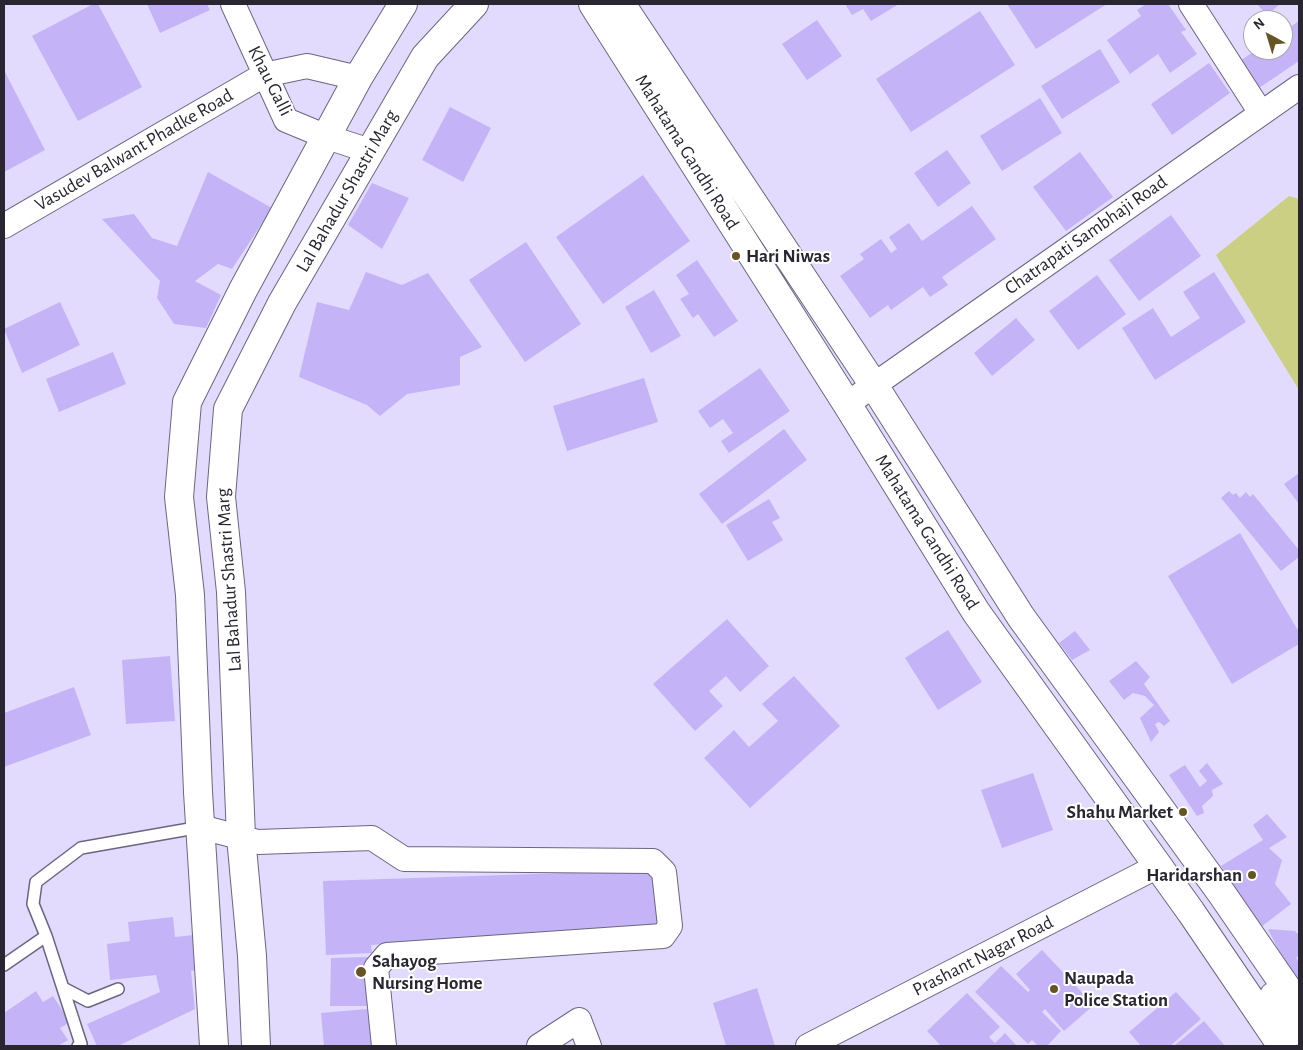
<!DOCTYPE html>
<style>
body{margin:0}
#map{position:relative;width:1303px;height:1050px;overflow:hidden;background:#e3dbfd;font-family:"Alegreya Sans",sans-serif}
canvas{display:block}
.frame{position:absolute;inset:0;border:5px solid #292632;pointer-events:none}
.north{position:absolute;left:1243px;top:10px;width:50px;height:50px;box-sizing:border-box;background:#fff;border:1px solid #a9a8ad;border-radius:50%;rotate:321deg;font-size:14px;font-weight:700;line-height:20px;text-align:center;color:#292632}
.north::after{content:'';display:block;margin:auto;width:18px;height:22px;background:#665422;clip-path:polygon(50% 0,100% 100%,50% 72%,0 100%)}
</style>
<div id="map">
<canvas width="1303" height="1050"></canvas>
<div class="frame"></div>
<div class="north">N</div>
</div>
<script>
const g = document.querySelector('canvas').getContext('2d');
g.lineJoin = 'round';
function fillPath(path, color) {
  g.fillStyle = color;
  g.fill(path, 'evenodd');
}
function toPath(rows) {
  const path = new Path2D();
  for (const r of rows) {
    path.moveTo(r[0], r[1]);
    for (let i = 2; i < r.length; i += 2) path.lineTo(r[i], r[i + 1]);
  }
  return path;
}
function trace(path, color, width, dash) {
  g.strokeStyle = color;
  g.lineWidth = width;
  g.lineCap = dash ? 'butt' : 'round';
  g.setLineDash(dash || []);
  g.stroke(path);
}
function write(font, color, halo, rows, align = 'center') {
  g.font = font + ' "Alegreya Sans",sans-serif';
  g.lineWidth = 4;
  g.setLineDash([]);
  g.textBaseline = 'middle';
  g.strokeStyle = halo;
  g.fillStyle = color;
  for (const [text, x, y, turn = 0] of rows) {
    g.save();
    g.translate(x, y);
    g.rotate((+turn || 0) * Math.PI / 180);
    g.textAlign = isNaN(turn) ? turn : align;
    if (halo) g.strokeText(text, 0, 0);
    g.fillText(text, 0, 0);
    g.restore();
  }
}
const green = toPath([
 [1289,196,1299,199,1299,390,1216,255]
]);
const building = toPath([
 [93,4,98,4,142,87,78,121,32,36],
 [147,4,207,4,210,10,160,33],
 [845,4,899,4,871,21,863,9,852,15],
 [1007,4,1107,4,1036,49],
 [1146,4,1168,4,1186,30,1181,32,1197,54,1170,73,1158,54,1130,74,1107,40,1141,16,1137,10],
 [1257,4,1280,4,1267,15],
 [980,11,1015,65,911,132,876,79],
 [817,20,842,56,807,80,782,44],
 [1299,21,1299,61,1259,88,1240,61,1256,50,1283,50,1283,32],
 [1100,49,1120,82,1062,119,1041,86],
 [1209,63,1230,93,1172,135,1151,104],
 [4,70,45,150,4,172],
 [1040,98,1062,133,1002,171,980,136],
 [450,107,491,128,463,182,422,160],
 [947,150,971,183,938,207,914,173],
 [1080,152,1113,197,1066,231,1033,187],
 [208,172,272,208,232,269,218,264,195,281,221,295,206,328,174,324,157,298,160,281,102,219,134,214,152,238,177,246],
 [643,175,690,241,603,304,556,237],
 [372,183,409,198,382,249,348,225],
 [972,206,996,239,942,277,948,285,930,297,923,287,891,310,888,305,870,318,840,276,864,259,860,254,881,239,891,253,897,249,889,237,909,223,922,241],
 [1171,215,1201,256,1139,301,1109,260],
 [526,242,581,324,525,362,469,280],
 [697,260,738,321,714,337,698,314,693,318,680,299,689,294,676,275],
 [366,272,402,285,428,273,482,347,460,357,460,385,407,394,380,416,367,405,299,377,317,302,349,310],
 [1214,272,1246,322,1155,380,1122,328,1153,308,1171,337,1200,318,1183,292],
 [1097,275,1126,314,1078,350,1049,311],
 [654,290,681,336,651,353,625,307],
 [60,302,80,345,22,373,4,329],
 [1016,318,1035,340,992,376,974,353],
 [113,352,126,384,59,412,46,379],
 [760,368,790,411,729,453,721,441,733,433,723,419,710,428,698,411],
 [644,378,658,422,567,451,553,406],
 [784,429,807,460,722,524,699,494],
 [1299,473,1299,504,1284,484],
 [1229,491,1233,495,1236,493,1240,498,1246,492,1250,497,1253,494,1299,550,1299,557,1281,571,1221,498],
 [769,499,780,518,772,522,783,540,748,561,726,525],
 [1240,533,1299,632,1299,644,1232,684,1168,576],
 [727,619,769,666,740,692,726,676,709,691,723,706,695,731,653,684],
 [948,630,982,682,938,710,905,658],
 [1075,631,1090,650,1072,660,1059,643],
 [170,656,175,721,126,724,122,660],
 [1136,661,1150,677,1144,684,1170,721,1164,726,1159,722,1155,724,1159,732,1151,742,1140,718,1154,705,1145,696,1133,693,1124,700,1109,681],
 [794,676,840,726,750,808,704,758,734,730,749,747,778,721,762,704],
 [74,687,91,735,4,767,4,713],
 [1207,763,1223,784,1212,790,1213,796,1202,806,1204,813,1197,816,1169,775,1185,765,1200,787,1207,781,1199,771],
 [1033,773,1053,830,1002,848,981,790],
 [1267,814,1287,837,1269,848,1282,860,1275,884,1291,904,1261,927,1221,866,1263,840,1253,825],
 [656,870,658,924,371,945,372,953,326,955,323,881],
 [173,917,175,937,194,935,198,970,191,971,195,1009,118,1046,97,1046,87,1024,160,992,156,975,110,980,107,944,130,941,128,922],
 [1268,929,1295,931,1299,935,1299,955,1296,958,1299,963,1299,981,1277,947],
 [1042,950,1094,1005,1064,1031,1045,1009,1042,1012,1061,1031,1047,1046,1038,1046,1032,1040,1028,1044,975,992,1001,966,1028,992,1030,990,1016,974],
 [369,957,369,1006,330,1006,331,958],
 [757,988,775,1046,726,1046,713,1003],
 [36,991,43,1002,53,996,70,1022,60,1028,68,1040,58,1046,4,1046,4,1013],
 [1176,992,1201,1019,1170,1046,1141,1046,1129,1032],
 [967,993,1000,1027,989,1037,995,1043,1005,1033,1017,1046,941,1046,927,1031],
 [367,1009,368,1017,379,1016,382,1046,324,1046,321,1013],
 [1204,1021,1225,1046,1174,1046]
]);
const service = toPath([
 [4,965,46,936],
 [63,988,88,1001,118,989],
 [78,1046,81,1044,46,936,33,904,36,882,81,848,201,827]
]);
const minor = toPath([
 [233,4,286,120,327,137,370,151],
 [1191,4,1261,113],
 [4,226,264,75,307,66,358,78],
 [847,404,1299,87],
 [201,827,258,842,372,838,404,859,653,861,664,872,670,926,663,936,387,955,376,968,384,1046],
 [539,1046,579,1020,589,1046],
 [808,1046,1158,866]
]);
const secondary = toPath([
 [593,4,847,404,976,612,1191,912,1282,1046],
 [621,4,873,384,1021,617,1222,894,1299,1006],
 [1274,996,1299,1031]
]);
const primary = toPath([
 [214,1046,198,792,190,595,179,497,187,402,243,290,358,78,403,4],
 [256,1046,252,956,241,837,231,592,221,497,228,409,282,303,425,57,474,4]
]);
const markers = [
 [736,256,5,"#665422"],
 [1183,812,5,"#665422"],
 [1252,875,5,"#665422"],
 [361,972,6,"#665422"],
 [1054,989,5,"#665422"]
];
const streetNames = [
 ["Khau Galli",270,81,63],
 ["Vasudev Balwant Phadke Road",134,150,-30],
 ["Mahatama Gandhi Road",687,152,58],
 ["Lal Bahadur Shastri Marg",347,191,-60],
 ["Chatrapati Sambhaji Road",1086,235,-35],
 ["Mahatama Gandhi Road",927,532,58],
 ["Lal Bahadur Shastri Marg",229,580,-94],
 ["Prashant Nagar Road",983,956,-27]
];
const poiNames = [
 ["Hari Niwas",746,256],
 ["Shahu Market",1173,812,"right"],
 ["Haridarshan",1242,875,"right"],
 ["Sahayog",372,961],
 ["Nursing Home",372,983],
 ["Naupada",1064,978],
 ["Police Station",1064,1000]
];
fillPath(green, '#cbcf83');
fillPath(building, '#c5b3f7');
trace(service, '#6c6582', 14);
trace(minor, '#6c6582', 26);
trace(secondary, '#6c6582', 30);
trace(primary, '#6c6582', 30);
trace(service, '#fff', 11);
trace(minor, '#fff', 24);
trace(secondary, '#fff', 28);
trace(primary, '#fff', 28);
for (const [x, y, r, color] of markers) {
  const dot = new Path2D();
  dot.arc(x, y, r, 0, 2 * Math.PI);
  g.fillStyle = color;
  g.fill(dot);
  trace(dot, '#fff', 2);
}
write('19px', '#292632', '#fff', streetNames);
write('bold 19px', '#292632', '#fff', poiNames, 'left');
</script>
